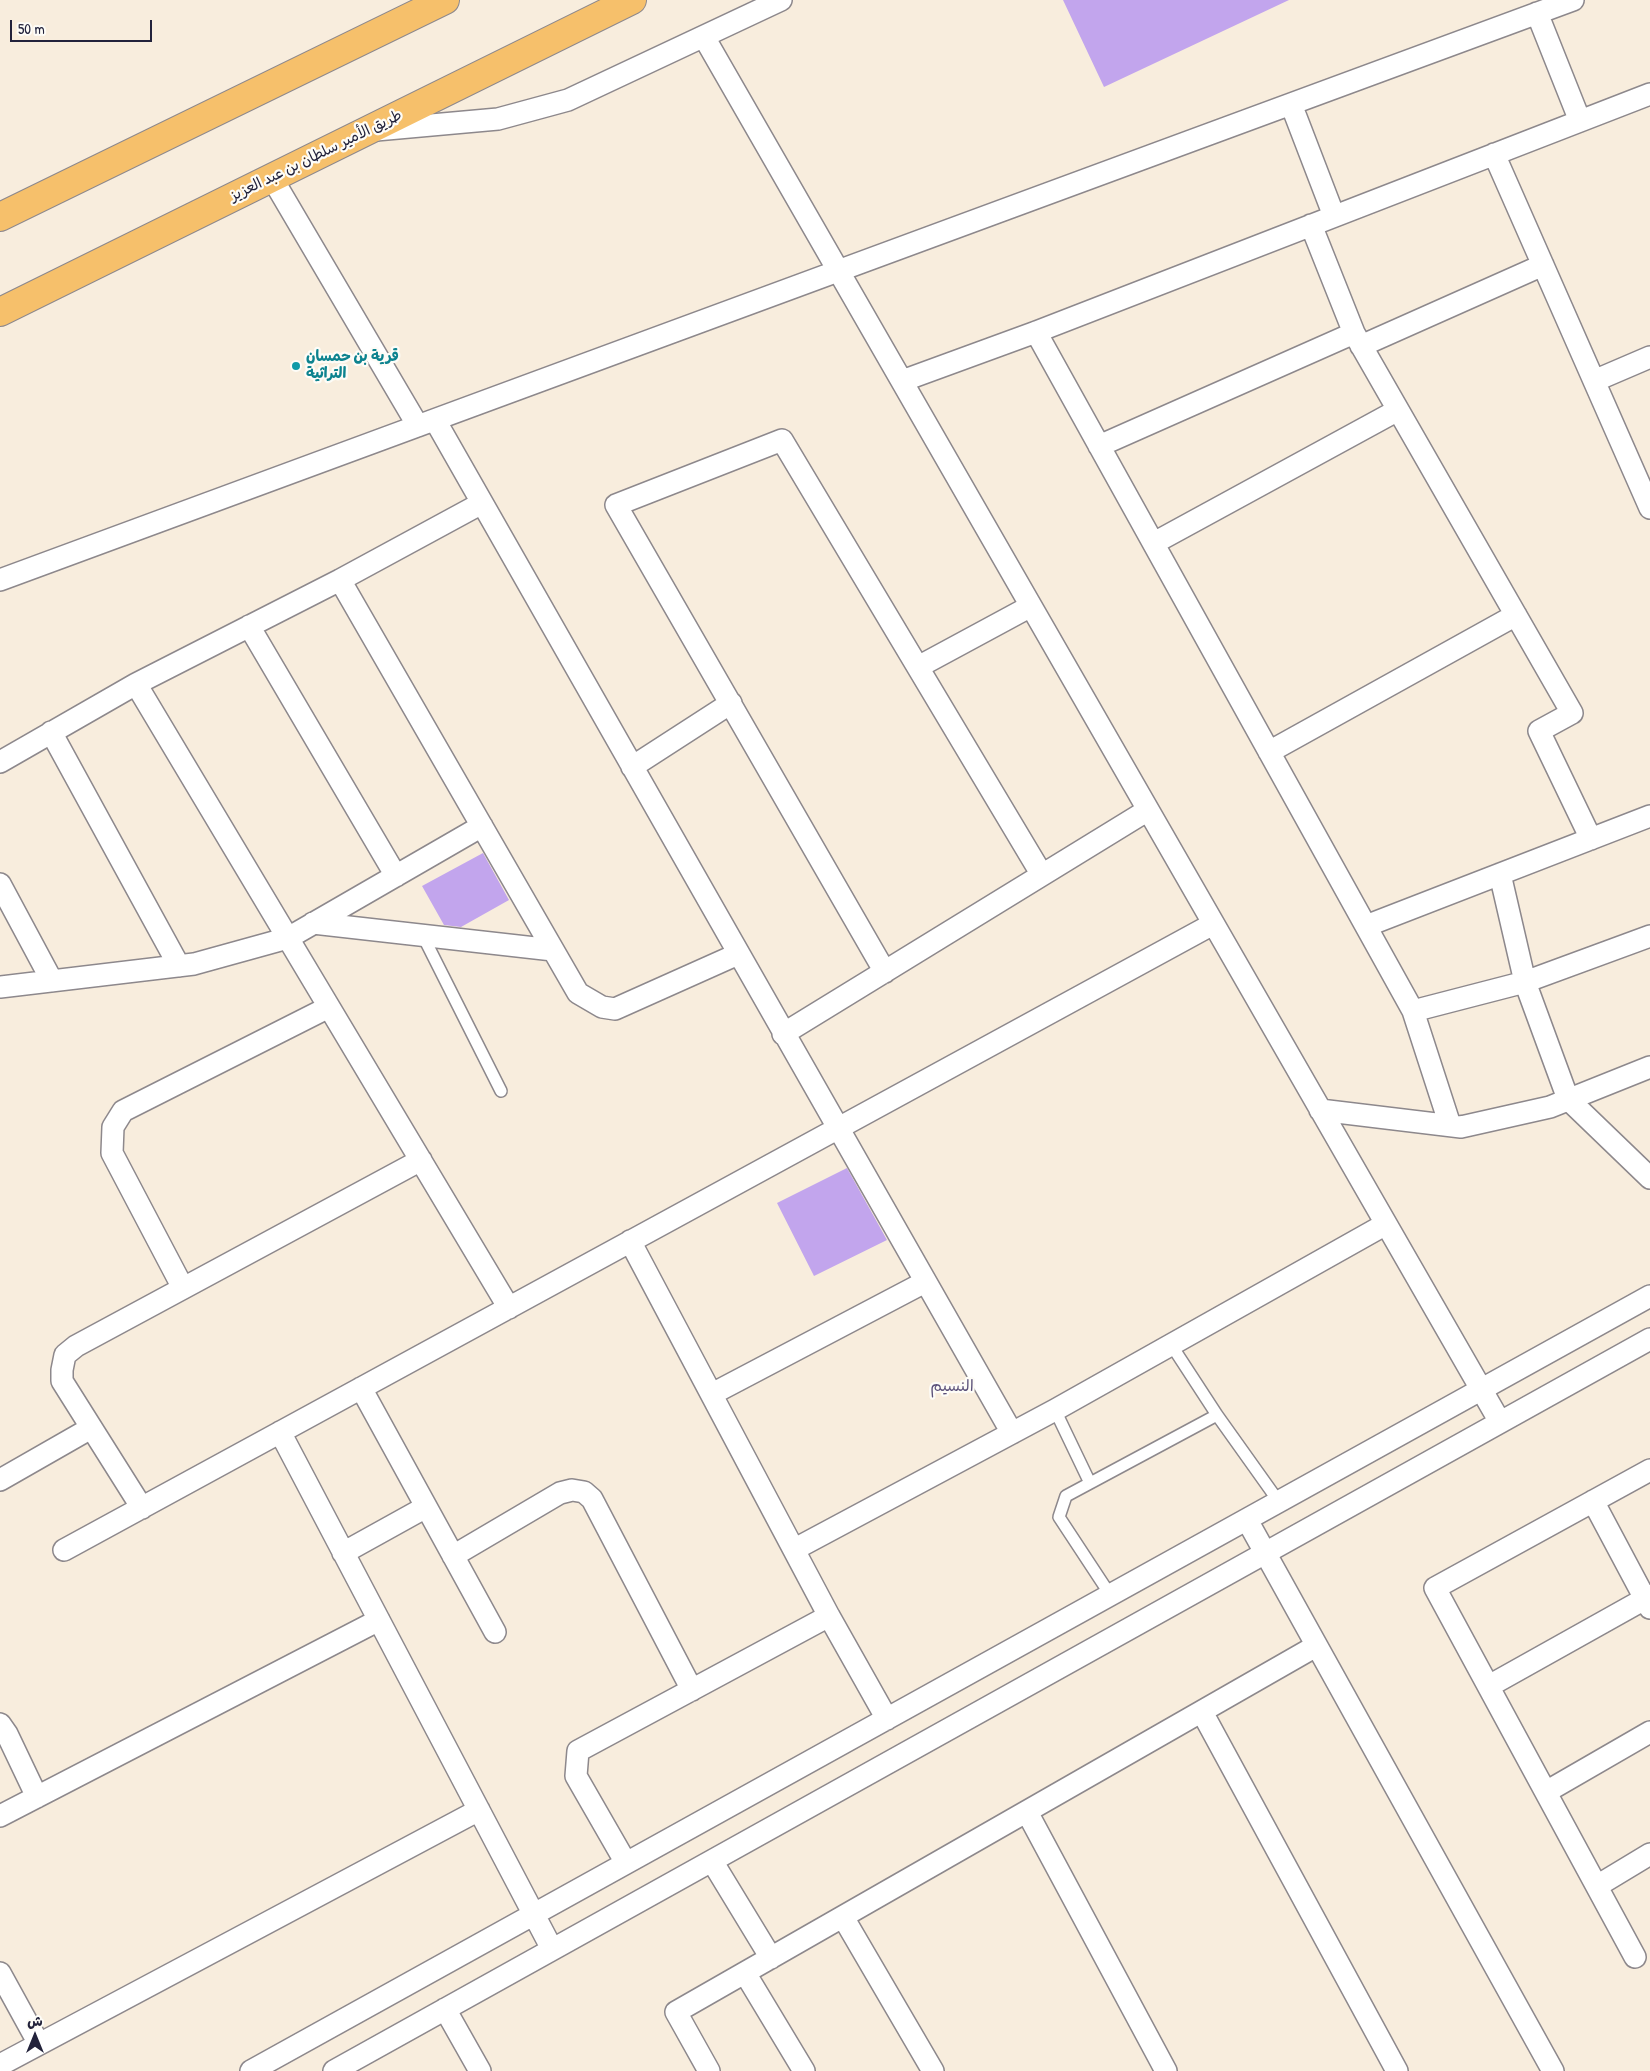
<!DOCTYPE html>
<meta charset="utf-8">
<style>
body{margin:0}
#map{position:relative;width:1650px;height:2071px;overflow:hidden;background:#f8eddd;font-family:"Patrick Hand","Playpen Sans Arabic",sans-serif}
canvas{display:block}
.north{position:absolute;left:10px;top:2011px;width:50px;height:50px;-webkit-text-stroke:4px #fdfcf7;paint-order:stroke;rotate:0deg;font-size:14px;font-weight:700;line-height:20px;text-align:center;color:#22223b}
.north::after{content:'';display:block;margin:auto;width:18px;height:22px;background:#22223b;clip-path:polygon(50% 0,100% 100%,50% 72%,0 100%)}
.scale{position:absolute;left:10px;top:20px;width:142px;height:22px;box-sizing:border-box;border:2px solid #22223b;border-top:0;padding-left:6px;font-size:15px;line-height:18px;white-space:nowrap;color:#22223b;-webkit-text-stroke:4px #fdfcf7;paint-order:stroke}
</style>
<div id="map">
<canvas width="1650" height="2071"></canvas>
<div class="north">ش</div>
<div class="scale">50 m</div>
</div>
<script>
const g = document.querySelector('canvas').getContext('2d');
g.lineJoin = 'round';
function fillPath(path, color) {
  g.fillStyle = color;
  g.fill(path, 'evenodd');
}
function toPath(rows) {
  const path = new Path2D();
  for (const r of rows) {
    path.moveTo(r[0], r[1]);
    for (let i = 2; i < r.length; i += 2) path.lineTo(r[i], r[i + 1]);
  }
  return path;
}
function trace(path, color, width, dash) {
  g.strokeStyle = color;
  g.lineWidth = width;
  g.lineCap = dash ? 'butt' : 'round';
  g.setLineDash(dash || []);
  g.stroke(path);
}
function write(font, color, halo, rows, align = 'center') {
  g.font = font + ' "Patrick Hand","Playpen Sans Arabic",sans-serif';
  g.lineWidth = 4.5;
  g.setLineDash([]);
  g.textBaseline = 'middle';
  g.strokeStyle = halo;
  g.fillStyle = color;
  for (const [text, x, y, turn = 0] of rows) {
    g.save();
    g.translate(x, y);
    g.rotate((+turn || 0) * Math.PI / 180);
    g.textAlign = isNaN(turn) ? turn : align;
    if (halo) g.strokeText(text, 0, 0);
    g.fillText(text, 0, 0);
    g.restore();
  }
}
const building = toPath([
 [1063,0,1289,0,1104,87],
 [483,853,509,900,461,927,444,925,422,886],
 [847,1168,887,1240,814,1276,777,1203]
]);
const lane = toPath([
 [423,936,501,1091],
 [1172,1346,1217,1415,1279,1502],
 [1055,1410,1090,1483],
 [1111,1596,1059,1517,1066,1496,1217,1415]
]);
const street = toPath([
 [1537,13,1580,121],
 [704,37,1500,1422],
 [1291,104,1334,216],
 [376,130,498,119,568,100,781,0],
 [1494,154,1650,508],
 [272,178,418,426],
 [1311,225,1354,333,1572,713,1539,731,1591,839],
 [1036,332,1413,1011,1450,1125],
 [1361,346,1543,265],
 [902,381,1036,332,1650,94],
 [1594,381,1650,357],
 [435,420,1012,1433],
 [1099,446,1354,333],
 [1154,543,1398,410],
 [0,580,1573,0],
 [340,580,578,993,602,1007,615,1009,738,954],
 [249,626,396,876],
 [918,667,1031,606],
 [136,684,509,1308],
 [51,732,179,966],
 [1269,752,1516,615],
 [0,762,136,684,340,580,482,503],
 [632,767,731,703],
 [1500,874,1525,982,1568,1099,1650,1178],
 [0,884,52,981],
 [313,923,553,950],
 [1366,926,1650,816],
 [885,972,616,505,782,440,1042,875],
 [0,987,194,964,288,938,482,826],
 [1413,1011,1525,982,1650,936],
 [783,1034,1148,810],
 [1320,1110,1461,1127,1550,1107,1650,1067],
 [630,1241,829,1616,887,1719],
 [183,1288,112,1153,113,1127,123,1111,329,1007],
 [361,1388,495,1632],
 [712,1394,925,1282],
 [280,1432,552,1949],
 [0,1480,91,1428],
 [1593,1501,1650,1608],
 [142,1508,62,1381,62,1370,65,1355,76,1346,421,1160],
 [1247,1520,1553,2071],
 [795,1549,1055,1410,1386,1224],
 [64,1550,1213,924],
 [343,1553,426,1507],
 [453,1556,560,1493,572,1490,584,1492,592,1499,692,1690],
 [1489,1686,1650,1596],
 [1202,1712,1397,2071],
 [0,1724,7,1734,37,1797],
 [1546,1792,1650,1732],
 [1027,1812,1166,2071],
 [0,1816,379,1620],
 [712,1861,771,1958],
 [626,1863,576,1776,578,1751,829,1616],
 [1597,1886,1650,1854],
 [843,1917,933,2071],
 [1635,1957,1435,1588,1650,1470],
 [0,1973,39,2044],
 [745,1973,804,2071],
 [445,2009,480,2071],
 [0,2065,479,1810],
 [251,2071,1650,1296],
 [334,2071,1650,1339],
 [709,2071,676,2012,1316,1646]
]);
const highway = toPath([
 [0,217,445,0],
 [0,312,632,0]
]);
const markers = [
 [296,366,5,"#0f9aa8"]
];
const streetNames = [
 ["طريق الأمير سلطان بن عبد العزيز",316,156,-26]
];
const cultureNames = [
 ["قرية بن حمسان",306,357],
 ["التراثية",306,374]
];
const neighbourhoodNames = [
 ["النسيم",952,1387]
];
fillPath(building, '#c2a5ed');
trace(lane, '#8d888c', 14);
trace(street, '#8d888c', 24);
trace(highway, '#8d888c', 30);
trace(lane, '#fff', 11);
trace(street, '#fff', 21);
trace(highway, '#f6c06b', 28);
for (const [x, y, r, color] of markers) {
  const dot = new Path2D();
  dot.arc(x, y, r, 0, 2 * Math.PI);
  g.fillStyle = color;
  g.fill(dot);
  trace(dot, '#fdfcf7', 2);
}
write('15px', '#22223b', '#fdfcf7', streetNames);
write('bold 15px', '#0d838f', '#fdfcf7', cultureNames, 'left');
write('16px', '#5a5079', '#fdfcf7', neighbourhoodNames);
</script>
